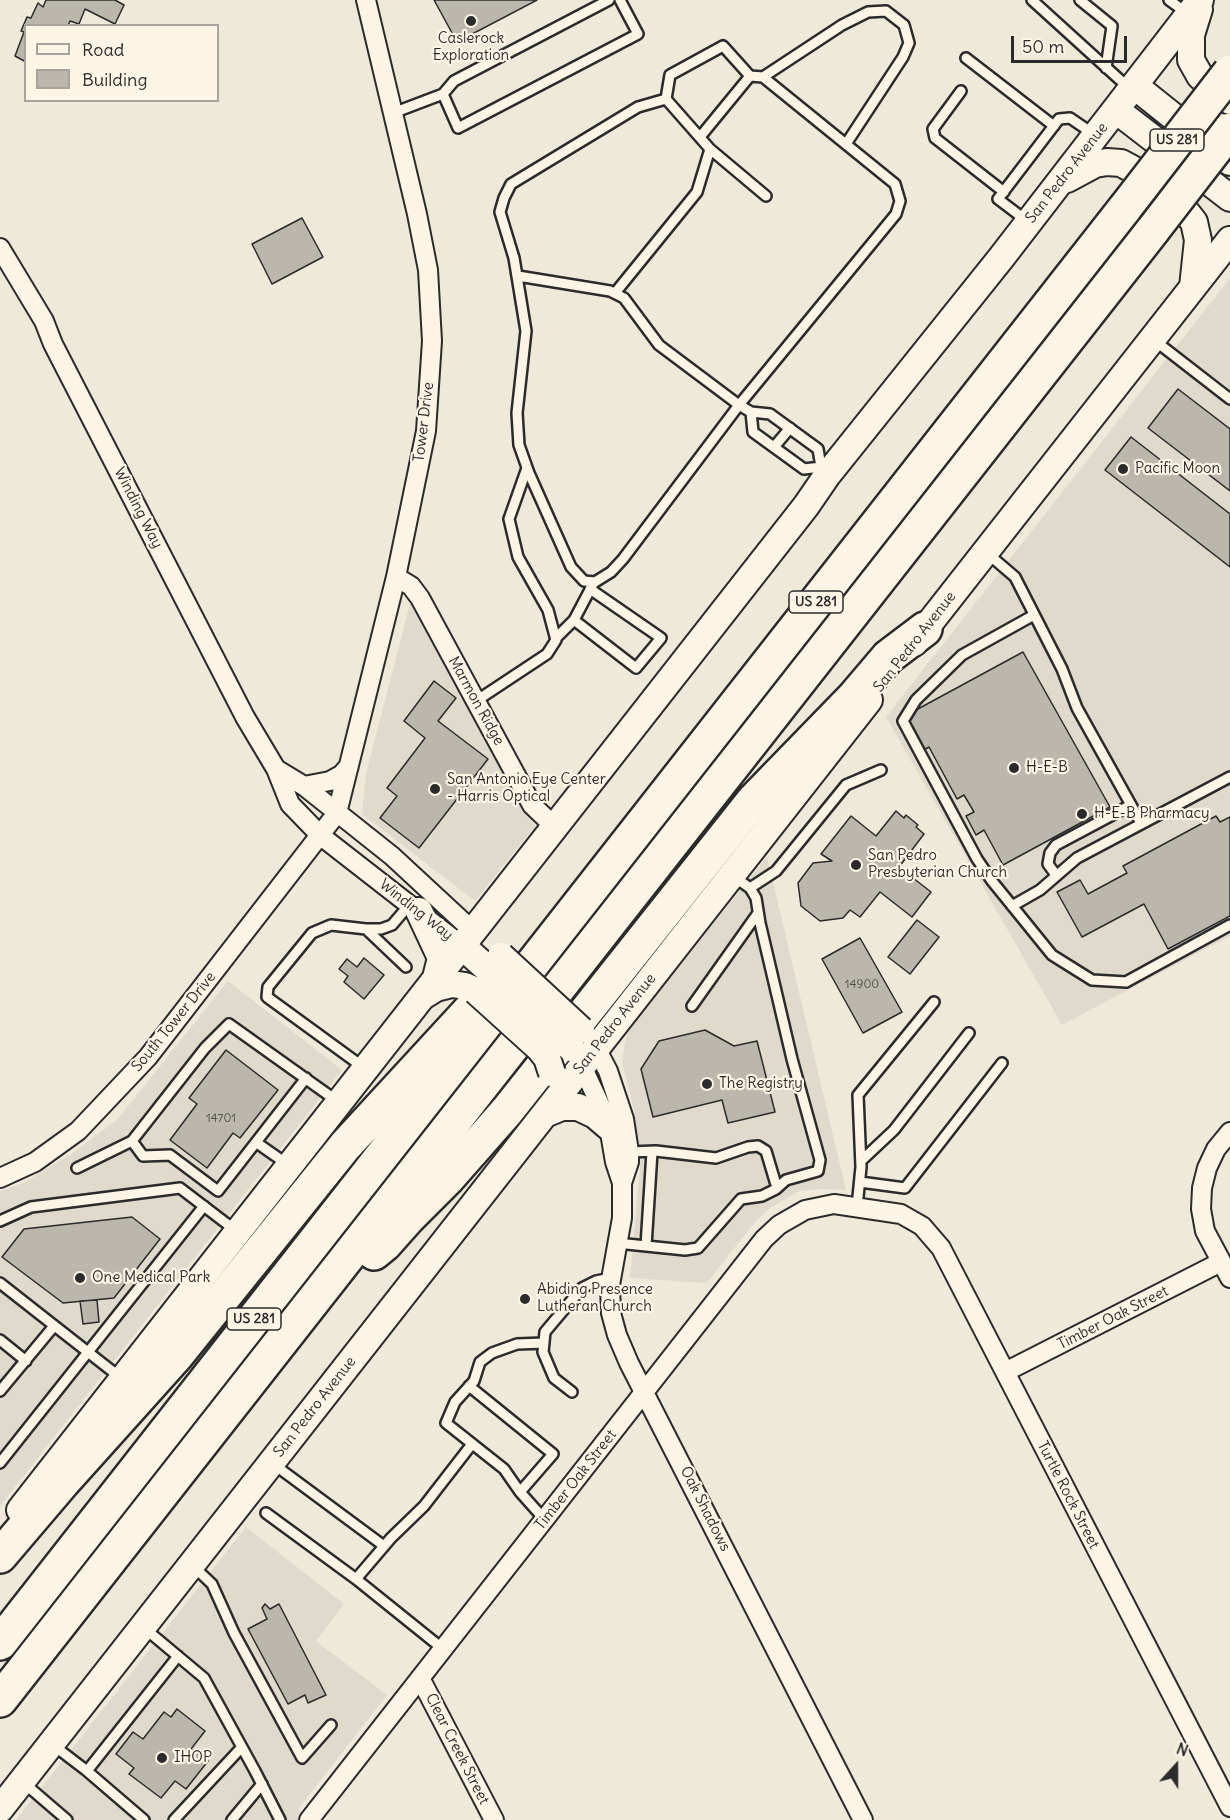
<!DOCTYPE html>
<style>
body{margin:0}
#map{position:relative;width:1230px;height:1820px;overflow:hidden;background:#efe9da;font-family:Delius,sans-serif}
canvas{display:block}
.legend{position:absolute;left:24px;top:24px;width:195px;height:78px;box-sizing:border-box;background:#fcf5e5;border:2px solid #a8a49b;margin:0;padding:8px 10px;list-style:none;font-size:18px;color:#2b2b2b}
.legend li{display:flex;align-items:center;gap:12px;height:30px}
.legend b{width:30px;border:2px solid #a8a49b}
.north{position:absolute;left:1146px;top:1736px;width:60px;height:60px;-webkit-text-stroke:4px #fcf5e5;paint-order:stroke;rotate:21deg;font-size:16px;font-weight:700;line-height:24px;text-align:center;color:#2b2b2b}
.north::after{content:'';display:block;margin:auto;width:21px;height:27px;background:#2b2b2b;clip-path:polygon(50% 0,100% 100%,50% 72%,0 100%)}
.scale{position:absolute;left:1011px;top:36px;width:116px;height:27px;box-sizing:border-box;border:3px solid #2b2b2b;border-top:0;padding-left:8px;font-size:18px;line-height:21px;white-space:nowrap;color:#2b2b2b;-webkit-text-stroke:4px #fcf5e5;paint-order:stroke}
</style>
<div id="map">
<canvas width="1230" height="1820"></canvas>
<ul class="legend">
<li><b style="height:8px;background:#fcf5e5"></b>Road</li>
<li><b style="height:16px;background:#bcb7ac"></b>Building</li>
</ul>
<div class="north">N</div>
<div class="scale">50 m</div>
</div>
<script>
const g = document.querySelector('canvas').getContext('2d');
g.lineJoin = 'round';
function fillPath(path, color) {
  g.fillStyle = color;
  g.fill(path, 'evenodd');
}
function toPath(rows) {
  const path = new Path2D();
  for (const r of rows) {
    path.moveTo(r[0], r[1]);
    for (let i = 2; i < r.length; i += 2) path.lineTo(r[i], r[i + 1]);
  }
  return path;
}
function trace(path, color, width, dash) {
  g.strokeStyle = color;
  g.lineWidth = width;
  g.lineCap = dash ? 'butt' : 'round';
  g.setLineDash(dash || []);
  g.stroke(path);
}
function write(font, color, halo, rows, align = 'center') {
  g.font = font + ' Delius,sans-serif';
  g.lineWidth = 4.5;
  g.setLineDash([]);
  g.textBaseline = 'middle';
  g.strokeStyle = halo;
  g.fillStyle = color;
  for (const [text, x, y, turn = 0] of rows) {
    g.save();
    g.translate(x, y);
    g.rotate((+turn || 0) * Math.PI / 180);
    g.textAlign = isNaN(turn) ? turn : align;
    if (halo) g.strokeText(text, 0, 0);
    g.fillText(text, 0, 0);
    g.restore();
  }
}
const built = toPath([
 [1230,278,1230,936,1062,1025,886,717],
 [411,600,535,826,475,901,362,814,366,774],
 [767,857,846,1190,820,1189,800,1191,770,1208,755,1222,739,1242,707,1283,630,1278,640,1169,634,1110,622,1062,626,1036,631,1026],
 [228,981,342,1070,0,1506,0,1191,25,1182,71,1154,117,1120],
 [246,1527,344,1604,316,1641,387,1695,299,1808,304,1820,16,1820]
]);
const building = toPath([
 [46,0,115,0,124,5,115,24,85,9,79,24,70,21,68,26,26,26,26,62,15,56,24,32,21,31,27,17,31,18,38,3,43,7,46,0],
 [434,0,537,0,457,42,434,0],
 [302,218,323,257,272,284,252,244,302,218],
 [1178,389,1230,429,1230,491,1148,428,1178,389],
 [1131,437,1230,514,1230,567,1105,470,1131,437],
 [1023,652,1110,807,1003,865,984,830,976,835,966,816,974,812,964,795,957,799,929,747,924,750,907,720,916,710,1023,652],
 [434,681,456,698,438,721,488,759,419,848,380,818,397,796,387,788,425,738,404,721,434,681],
 [896,811,904,818,906,815,918,825,916,827,924,834,899,867,931,892,912,917,880,892,860,917,850,910,843,918,820,921,801,906,798,883,813,863,832,861,821,854,851,816,876,836,896,811],
 [1216,816,1220,822,1230,817,1230,916,1168,949,1144,904,1082,937,1057,892,1080,880,1088,894,1127,873,1123,866,1216,816],
 [917,920,939,937,910,974,888,957,917,920],
 [860,938,902,1012,863,1033,822,959,860,938],
 [364,958,384,975,364,999,344,982,348,976,339,969,347,959,357,967,364,958],
 [705,1030,734,1046,757,1041,775,1112,728,1123,722,1100,653,1117,641,1069,659,1041,705,1030],
 [226,1050,278,1090,240,1138,233,1133,207,1168,170,1140,197,1104,189,1098,226,1050],
 [132,1217,160,1239,114,1298,63,1303,2,1257,24,1229,132,1217],
 [97,1300,99,1322,83,1324,80,1301,97,1300],
 [265,1604,270,1609,279,1604,326,1695,308,1703,305,1695,288,1704,248,1629,267,1619,262,1608,265,1604],
 [177,1709,205,1731,191,1749,208,1761,186,1789,175,1781,161,1798,129,1774,134,1768,116,1754,133,1732,143,1739,164,1712,171,1717,177,1709]
]);
const lane = toPath([
 [1032,0,1130,89],
 [1080,0,1112,26,1106,68],
 [1169,0,1187,13],
 [966,58,1054,126],
 [763,77,842,25,868,12,886,11,904,25,909,43,903,57,846,144],
 [961,91,933,129,935,138,1004,192],
 [443,94,454,81,609,0],
 [393,113,443,94,458,128,638,34,620,0],
 [700,137,750,76],
 [710,149,766,196],
 [1027,221,998,199,1059,119,1070,118,1095,135],
 [518,276,610,291,624,298,659,345,739,405,896,214,900,201,895,184,763,77,750,76,723,46,670,75,666,99,638,107,511,184,504,198,500,212,514,258,526,331,517,413,519,445,529,473,571,567,584,581,595,582,611,572,623,559,739,405,751,412,770,414,818,449,821,467,826,472],
 [615,293,697,192,710,149,666,99],
 [1154,340,1230,399],
 [751,412,753,432,804,469,821,467],
 [774,447,790,428],
 [987,553,1015,577,1062,669,1077,708,1141,823],
 [1034,615,962,655,916,700,903,721,977,859,992,881,1052,955,1092,980,1126,982,1230,925],
 [574,620,636,668,661,638,590,589],
 [556,638,574,620,593,584],
 [476,701,547,654,556,640,548,610,518,557,509,519,527,468],
 [1056,875,1048,864,1050,853,1056,845,1131,805],
 [750,888,776,871,846,785,881,770],
 [1012,906,1040,890,1077,858,1230,777],
 [366,929,406,967],
 [692,1006,758,913],
 [363,1067,267,997,268,987,312,933,331,925,366,929,381,929,392,925,410,904],
 [132,1141,143,1156,170,1155,218,1191,306,1078],
 [257,1143,287,1164],
 [629,1152,656,1151,716,1158,748,1147,758,1146,766,1151,777,1188],
 [861,1161,894,1130,969,1033],
 [77,1168,132,1141,205,1048,229,1024,337,1101],
 [860,1182,905,1188,1002,1063],
 [857,1207,861,1167,858,1095,934,1002],
 [0,1221,31,1207,180,1188,235,1230],
 [617,1243,685,1250,698,1248,741,1199,762,1196,776,1189,786,1180,818,1171,820,1160,792,1059,760,923,756,898,750,888,733,876],
 [646,1246,652,1152],
 [0,1283,121,1378],
 [0,1340,26,1361],
 [544,1343,517,1344,492,1353,480,1362,474,1381,455,1402,446,1423,504,1469,520,1492,545,1520],
 [469,1386,553,1454,520,1492],
 [0,1391,54,1326],
 [572,1392,554,1378,543,1352,545,1332,582,1288,596,1281,611,1278],
 [0,1463,204,1206],
 [272,1463,384,1546],
 [266,1513,356,1579],
 [193,1566,212,1584,234,1633,302,1758,331,1725],
 [143,1627,204,1678,255,1771,280,1820],
 [443,1649,356,1579,391,1538,424,1506,472,1444],
 [53,1745,87,1771,178,1656],
 [87,1771,144,1820],
 [24,1783,67,1820],
 [174,1820,242,1747],
 [232,1820,262,1784]
]);
const street = toPath([
 [0,248,44,321,53,344,245,717,276,769,290,804,321,836,461,945],
 [396,577,411,586,420,598,532,805,555,827],
 [276,769,304,786,392,856,473,931],
 [304,786,330,781,341,775,349,766],
 [596,1048,608,1071,624,1119,629,1152,629,1162,622,1183],
 [582,1066,603,1111,609,1127,615,1162,622,1183,622,1218,610,1285,611,1313,617,1335,629,1363,863,1820],
 [1230,1132,1216,1149,1207,1168,1202,1188,1201,1209,1205,1231,1230,1278],
 [0,1178,35,1162,78,1131,148,1057,337,813,396,577,426,431,432,341,428,270,417,214,366,0],
 [1005,1372,1221,1262],
 [420,1678,494,1820],
 [309,1820,764,1239,779,1225,805,1210,834,1204,901,1214,922,1226,941,1248,1230,1807]
]);
const secondary = toPath([
 [1199,9,1191,35,1191,60,1200,76,1230,101],
 [1135,86,1230,162],
 [1116,110,1230,198],
 [1067,179,1095,164,1107,162,1121,163,1134,170,1183,208,1194,222,1198,240,1193,287],
 [914,643,1230,240],
 [419,911,441,958,436,978],
 [461,945,491,972],
 [423,996,436,988,452,984,465,986,476,991],
 [545,1114,562,1107,578,1107,595,1115,609,1127],
 [20,1510,806,506,828,474,1001,258,1200,0],
 [0,1809,869,700]
]);
const highway = toPath([
 [374,1253,385,1244,409,1217,448,1178,507,1111,753,801,854,697,888,657,925,629],
 [0,1556,63,1482,177,1355,345,1146,472,1008,484,1004],
 [0,1643,1125,208],
 [0,1700,1153,230]
]);
const secondaryBridge = toPath([
 [501,956,581,1030],
 [491,972,571,1048],
 [476,991,539,1048,547,1058,552,1073]
]);
const highwayBridge = toPath([
 [1125,208,1230,72],
 [1153,230,1230,130]
]);
const markers = [
 [471,21,6,"#2b2b2b"],
 [1123,469,6,"#2b2b2b"],
 [1014,768,6,"#2b2b2b"],
 [435,789,6,"#2b2b2b"],
 [1082,814,6,"#2b2b2b"],
 [856,865,6,"#2b2b2b"],
 [707,1084,6,"#2b2b2b"],
 [80,1278,6,"#2b2b2b"],
 [525,1299,6,"#2b2b2b"],
 [162,1758,6,"#2b2b2b"]
];
const numberNames = [
 ["14900",862,985],
 ["14701",221,1119]
];
const shields = [
 [1177,140,54],
 [816,602,54],
 [254,1319,54]
];
const shieldNames = [
 ["US 281",1177,140],
 ["US 281",816,602],
 ["US 281",254,1319]
];
const poiNames = [
 ["Caslerock",471,39,"center"],
 ["Exploration",471,56,"center"],
 ["Pacific Moon",1135,469],
 ["H-E-B",1026,768],
 ["San Antonio Eye Center",447,780],
 ["- Harris Optical",447,797],
 ["H-E-B Pharmacy",1094,814],
 ["San Pedro",868,856],
 ["Presbyterian Church",868,873],
 ["The Registry",719,1084],
 ["One Medical Park",92,1278],
 ["Abiding Presence",537,1290],
 ["Lutheran Church",537,1307],
 ["IHOP",174,1758]
];
const streetNames = [
 ["San Pedro Avenue",1067,173,-52],
 ["Tower Drive",424,422,-83],
 ["Winding Way",138,508,63],
 ["San Pedro Avenue",915,642,-52],
 ["Marmon Ridge",476,701,61],
 ["Winding Way",416,910,38],
 ["South Tower Drive",174,1022,-51],
 ["San Pedro Avenue",615,1024,-52],
 ["Timber Oak Street",1113,1318,-27],
 ["San Pedro Avenue",315,1407,-52],
 ["Timber Oak Street",576,1480,-52],
 ["Turtle Rock Street",1068,1495,63],
 ["Oak Shadows",705,1509,63],
 ["Clear Creek Street",457,1749,63]
];
fillPath(built, '#e0dacc');
fillPath(building, '#bcb7ac');
trace(building, '#2b2b2b', 1.5);
trace(lane, '#2b2b2b', 14);
trace(street, '#2b2b2b', 22);
trace(secondary, '#2b2b2b', 30);
trace(highway, '#2b2b2b', 38);
trace(lane, '#fcf5e5', 9);
trace(street, '#fcf5e5', 18);
trace(secondary, '#fcf5e5', 26);
trace(highway, '#fcf5e5', 33);
trace(secondaryBridge, '#2b2b2b', 30, []);
trace(highwayBridge, '#2b2b2b', 38, []);
trace(secondaryBridge, '#fcf5e5', 26);
trace(highwayBridge, '#fcf5e5', 33);
for (const [x, y, r, color] of markers) {
  const dot = new Path2D();
  dot.arc(x, y, r, 0, 2 * Math.PI);
  g.fillStyle = color;
  g.fill(dot);
  trace(dot, '#fcf5e5', 2);
}
write('12px', '#4f4e4b', null, numberNames);
for (const [x, y, w] of shields) {
  const box = new Path2D();
  box.roundRect(x - w / 2, y - 11, w, 22, 4.5);
  g.fillStyle = '#fcf5e5';
  g.fill(box);
  trace(box, '#2b2b2b', 1.5);
}
write('bold 14px', '#2b2b2b', null, shieldNames);
write('15px', '#2b2b2b', '#fcf5e5', poiNames, 'left');
write('15px', '#2b2b2b', '#fcf5e5', streetNames);
</script>
